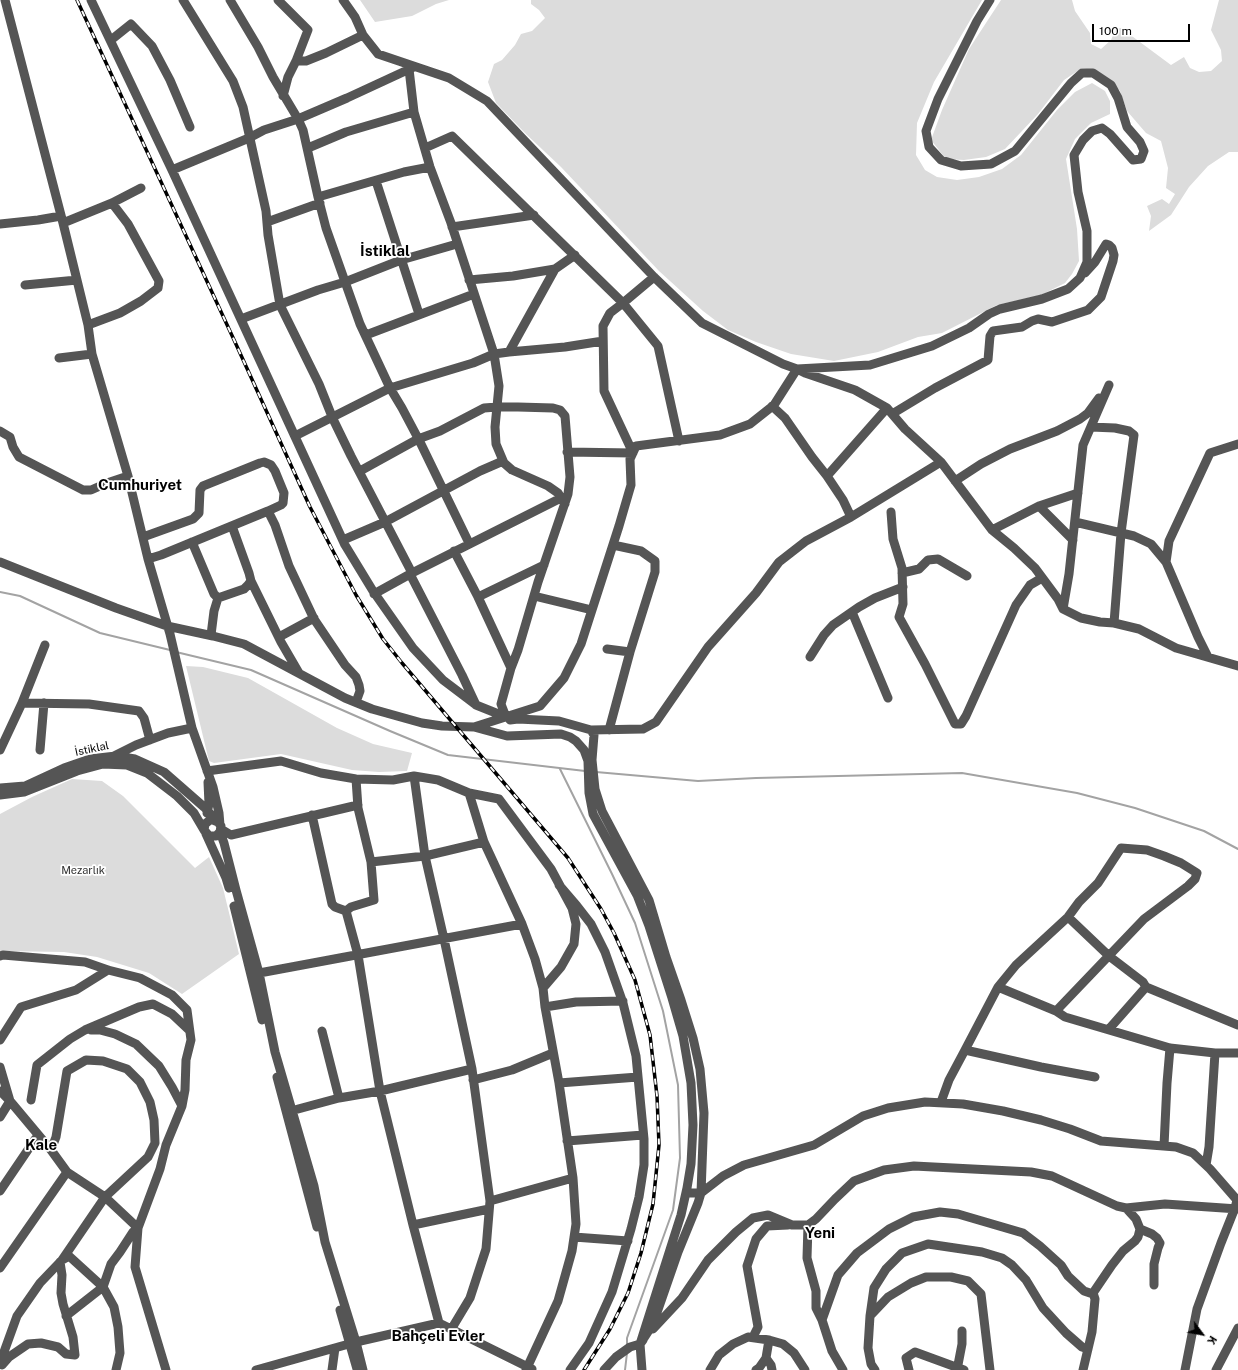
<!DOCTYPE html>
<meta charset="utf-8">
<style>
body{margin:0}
#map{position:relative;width:1238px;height:1370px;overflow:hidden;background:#fff;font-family:"Public Sans",sans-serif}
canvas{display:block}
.north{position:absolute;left:1182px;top:1314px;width:40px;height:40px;-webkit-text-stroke:3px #fff;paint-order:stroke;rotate:122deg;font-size:11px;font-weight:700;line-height:16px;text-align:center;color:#000}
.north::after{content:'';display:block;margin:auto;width:14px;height:18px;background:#000;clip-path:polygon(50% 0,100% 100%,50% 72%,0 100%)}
.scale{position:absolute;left:1092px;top:24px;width:98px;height:18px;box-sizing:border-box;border:2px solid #000;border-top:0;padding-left:5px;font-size:12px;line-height:14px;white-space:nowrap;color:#000;-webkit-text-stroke:3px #fff;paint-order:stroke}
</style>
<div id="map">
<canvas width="1238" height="1370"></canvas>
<div class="north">K</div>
<div class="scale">100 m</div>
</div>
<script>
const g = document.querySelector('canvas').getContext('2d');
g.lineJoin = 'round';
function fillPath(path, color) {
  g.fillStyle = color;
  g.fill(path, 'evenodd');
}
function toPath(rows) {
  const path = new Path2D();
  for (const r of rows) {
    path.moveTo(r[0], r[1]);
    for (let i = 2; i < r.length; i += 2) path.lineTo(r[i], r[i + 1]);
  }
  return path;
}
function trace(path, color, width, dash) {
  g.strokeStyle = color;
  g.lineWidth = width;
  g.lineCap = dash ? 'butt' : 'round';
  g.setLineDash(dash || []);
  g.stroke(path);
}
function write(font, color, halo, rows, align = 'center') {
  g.font = font + ' "Public Sans",sans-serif';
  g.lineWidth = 3.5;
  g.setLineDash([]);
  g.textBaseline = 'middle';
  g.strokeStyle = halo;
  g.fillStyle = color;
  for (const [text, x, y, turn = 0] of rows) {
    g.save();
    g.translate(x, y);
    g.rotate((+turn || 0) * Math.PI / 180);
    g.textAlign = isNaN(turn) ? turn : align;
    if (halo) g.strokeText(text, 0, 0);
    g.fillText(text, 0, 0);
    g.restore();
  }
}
const green = toPath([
 [360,0,449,0,436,4,412,16,375,22],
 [531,0,982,0,934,82,917,123,916,155,925,170,937,177,957,180,979,177,1002,169,1021,155,1057,110,1075,92,1092,83,1105,91,1110,101,1110,114,1091,123,1075,139,1066,159,1077,229,1079,261,1072,274,1065,283,1041,295,997,305,942,333,918,337,878,352,834,361,791,354,756,342,728,330,703,311,659,271,561,167,527,135,496,103,488,82,494,64,502,60,515,45,521,34,532,31,545,18,539,10,531,4],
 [1001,0,1072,0,1075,11,1090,33,1091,44,1101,49,1111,40,1116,29,1121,28,1171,65,1184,57,1190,68,1199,72,1211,71,1222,61,1221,50,1211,30,1219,0,1238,0,1238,152,1229,152,1208,166,1189,187,1171,215,1149,231,1151,216,1147,206,1162,199,1169,204,1175,194,1166,188,1168,168,1161,141,1146,133,1127,111,1120,91,1111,80,1097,71,1082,68,1064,80,1038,114,1005,149,986,157,964,160,946,159,931,140,942,110,969,49],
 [186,666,203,667,248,678,337,728,373,744,412,753,407,771,379,772,352,770,281,754,214,763,209,761],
 [72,779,102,781,123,796,195,868,209,857,223,888,239,954,182,994,149,973,97,957,64,952,0,951,0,814,32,797]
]);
const stream = toPath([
 [0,592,20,596,100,633,170,650],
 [176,652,251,670,390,731,448,755,585,771],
 [560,769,612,874,635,923,663,1011,678,1085,680,1158,673,1210,627,1338,627,1345],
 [596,772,698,781,756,778,962,773,1077,793,1135,808,1204,831,1238,849],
 [625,1370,627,1353]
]);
const minor = toPath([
 [5,0,63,223,88,325,92,354,128,476,148,559,170,634,192,728,213,787,219,813,220,825],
 [91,0,172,170,345,545,373,591,413,648,443,680,476,705,506,717],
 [183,0,233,81,243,107,266,211,268,235,280,305,319,384,333,419,351,456,412,573],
 [230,0,258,47,273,77,298,119,303,130,318,197,326,228,360,324,390,388,402,408,420,442,469,543],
 [278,0,308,30,296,61,288,77,283,96],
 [343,0,355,17,363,35,378,54,449,78,487,101,654,277,702,323,783,364,797,369,870,365,932,346,969,328,989,314,1000,309,1042,299,1068,289,1080,278,1087,262,1087,231,1078,192,1074,155,1083,140,1092,131,1102,128,1110,134,1133,160,1141,159,1144,151,1140,142,1127,127,1118,98,1111,85,1093,73,1082,73,1071,83,1015,151,991,164,961,166,941,160,929,147,926,131,938,99,977,21,990,0],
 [111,40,131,24,152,46,170,80,190,127],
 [296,61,306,61,326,53,363,35],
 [409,69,414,112,430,167,451,223,494,354,499,386,495,427,496,444,504,463,512,470,548,486,558,493,565,504],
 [308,148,346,132,414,112],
 [425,148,452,136,623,303,654,277],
 [172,170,249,138,264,130,298,119,347,98,414,67],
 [376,181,419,314],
 [318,197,404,172,430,167],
 [267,222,320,203],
 [63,223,112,203,141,188],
 [0,224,38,220,61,216],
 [452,227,534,215],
 [469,280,513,276,555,269],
 [25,285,77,280],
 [241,319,318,290,345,282,401,260,457,244],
 [88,325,120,313,141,301,158,288,159,281,128,224,112,203],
 [366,335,474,294],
 [509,352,565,347,603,341],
 [59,358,92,354],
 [772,406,785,418,812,457,827,476,843,500,851,517],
 [892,414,935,388,988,360,990,336,993,331,1022,327,1032,321,1038,319,1052,322,1088,310,1101,297,1113,261,1114,255,1112,248,1109,245,1106,244,1095,262,1085,273],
 [1091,427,1115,428,1129,431,1134,435,1121,533,1114,623],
 [0,431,10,437,13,447,19,457,83,490,91,490,107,483,128,476],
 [295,436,390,388,473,363,494,354,509,352,555,269,575,255],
 [567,452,633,453,604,391,603,326,610,313,623,303,658,346,679,441],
 [360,471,418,439,440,431,484,408,497,407,518,407,553,408,560,410,565,416,570,477,568,494,538,582,518,650,511,668,501,704,506,717],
 [827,476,887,408],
 [955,481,981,464,1010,449,1057,431,1080,419,1088,413,1099,398],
 [1039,506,1073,540],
 [268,511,275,525,289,566,314,619,345,665,356,677,359,685,360,691,356,702],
 [891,512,893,539,902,568,903,604,899,617,925,664,955,724,961,724,966,716,1016,605,1030,585,1042,578],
 [1075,522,1134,536,1151,544,1166,562],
 [992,530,1039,506,1078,493],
 [143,537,193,519,199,513,200,490,203,486,260,463,264,462,271,465,275,471,284,493,283,503,281,505,268,511,161,555,148,559],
 [343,540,385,522,480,471,503,461],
 [192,542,214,594,218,598],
 [454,551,478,597],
 [0,562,116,608,167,626,213,636,244,644,345,698,372,709,422,723,442,726,474,727,540,706,564,678,581,644,619,526,631,485,630,459,636,446,720,435,750,424,774,405,797,369,805,373,855,390,887,408,905,429,941,462,992,530,1014,548,1035,568,1058,599,1063,609,1081,618,1100,622,1114,623,1139,629,1176,648,1238,666],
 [902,573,919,569,928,560,938,559,967,576],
 [410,574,462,675,476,705],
 [251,581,281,642,299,673],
 [374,594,412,573,561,498],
 [534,596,592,610],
 [1063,609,1069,574,1083,445,1109,385],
 [852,612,888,698],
 [211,635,214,611,218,598,244,589,248,585,251,581,249,573,232,526],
 [279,637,314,618],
 [607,649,630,652],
 [810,657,824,635,833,625,859,607,875,598,903,587],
 [1208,657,1198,637,1166,562,1169,541,1210,453,1238,444],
 [511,668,478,597,544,565],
 [22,703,45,645],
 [510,720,518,719,559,721,591,730,594,735,592,760,595,789,602,811,649,900,666,957,681,1000,693,1038,700,1069,704,1113,701,1193,698,1203,678,1252,653,1324,640,1344],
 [474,727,507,736,561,734,570,737,576,741,584,750,588,761,589,793,593,814,637,895,649,926,672,998,683,1036,691,1083,693,1125,691,1164,687,1188,681,1215,640,1344,642,1370],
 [591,730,643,729,656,722,708,647,756,593,779,562,806,541,851,517,941,462],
 [609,730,630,652,655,572,655,561,641,551,613,545],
 [0,750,22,703,89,704,139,711,144,718,150,740],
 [40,750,44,703],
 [114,756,136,745,168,733,192,728],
 [207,771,281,761,321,773,356,779,393,780,414,776,438,780,469,793,484,842,522,924,535,959,543,988,545,1007,559,1083,573,1178,576,1224,572,1251,558,1301,526,1370],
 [414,776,425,856,444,939,472,1069,490,1201,486,1249,470,1298,452,1328],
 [356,779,358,808,371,862],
 [0,788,25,786,64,768,90,759,116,756,135,759,164,772,204,807,218,822],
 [469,793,499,799,551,869,572,908,576,924,574,944,561,967,543,988],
 [0,795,24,792,77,771,103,764,127,765,147,773,177,796,194,813,204,830],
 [207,813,209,804,208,782],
 [312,815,332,904,335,907,346,911],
 [221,829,231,835,358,805],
 [220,832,216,836,209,836,204,830,205,824,210,820,213,820,218,822,221,826,220,832,224,843,236,890,259,973,275,1052,314,1186,325,1242,356,1342,363,1370],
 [206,834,226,878,229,888],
 [559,885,577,906,591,924,605,952,623,1003,636,1056,644,1139,644,1165,639,1197,631,1229,612,1292,589,1343,570,1370],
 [234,906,262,1020],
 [1068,917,1109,956,1143,982,1146,987,1238,1025],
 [0,956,3,955,85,962,108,970,140,978,172,995,187,1010,191,1040,186,1060,185,1090,182,1106,166,1145,160,1169,138,1228,135,1267,166,1370],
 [254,974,522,924],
 [998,987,1016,965,1068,917,1079,902,1098,883,1121,848,1147,850,1164,856,1181,863,1197,873,1195,879,1188,886,1144,919,1056,1011],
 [545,1007,576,1002,623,1001],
 [1109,1029,1146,987],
 [91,1030,100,1030,115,1034,136,1044,159,1066,172,1087,182,1106],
 [322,1031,339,1098],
 [0,1040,21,1007,76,990,108,970],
 [0,1067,10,1101,0,1117],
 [277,1077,317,1227],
 [1095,1077,1041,1067,965,1050,998,987,1056,1011,1065,1017,1170,1048,1215,1053,1238,1053],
 [473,1080,512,1070,553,1053],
 [559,1083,638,1077],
 [0,1091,10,1101,51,1150,67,1172,105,1197,138,1228],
 [31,1100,37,1065,70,1039,85,1030,139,1007,153,1004,172,1014,189,1030],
 [941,1102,949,1080,965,1050],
 [287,1112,339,1098,380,1091,472,1069],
 [567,1141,643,1135],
 [1164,1146,1167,1083,1170,1048],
 [1206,1165,1209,1147,1215,1053],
 [0,1191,38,1135],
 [686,1193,701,1193,723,1176,744,1165,814,1145,863,1116,888,1108,925,1102,963,1104,1003,1111,1041,1120,1070,1129,1101,1141,1176,1147,1193,1153,1210,1169,1237,1200,1235,1208,1221,1243,1197,1309,1185,1370],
 [490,1201,573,1178],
 [413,1225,489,1209],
 [808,1225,807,1258,816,1291,816,1308,822,1320,832,1351,843,1370],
 [1140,1229,1152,1234,1157,1238,1160,1243,1158,1248,1154,1264,1154,1285],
 [574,1237,628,1241],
 [62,1260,69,1256,103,1287,66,1316],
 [0,1268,67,1172],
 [340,1310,357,1369],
 [870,1316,888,1297,911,1283,926,1277,951,1277,968,1281,981,1294,990,1370],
 [822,1320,838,1275,857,1253,889,1229,913,1217,940,1212,958,1214,1023,1233,1040,1246,1061,1265,1068,1276,1084,1291,1090,1293,1093,1293],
 [439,1323,413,1225,380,1091,358,955,346,911,351,907,374,900,371,862,425,856,484,842],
 [653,1329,682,1298,708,1260,736,1232,753,1218,768,1215,792,1225,808,1225,816,1219,835,1199,854,1181,884,1170,914,1166,1031,1172,1052,1176,1117,1206,1126,1208,1165,1204,1238,1209],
 [753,1337,758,1327,747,1266,756,1239,767,1226,788,1225],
 [766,1358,771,1365,772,1370],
 [0,1363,17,1316,40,1283,62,1260,105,1197,148,1157,155,1143,154,1120,150,1102,140,1082,127,1069,103,1061,86,1060,67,1071,56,1137,51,1150],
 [2,1365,9,1357,28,1344,41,1343,58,1347,66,1354,75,1355,73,1337,63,1304,61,1293,62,1275,60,1262],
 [116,1370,120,1353,118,1327,114,1307,103,1287,111,1264,120,1252,133,1232,138,1228],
 [256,1370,356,1342,439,1323,532,1369],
 [332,1370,335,1348],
 [604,1370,616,1357,630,1347,640,1344,643,1340],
 [710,1370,719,1355,733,1344,748,1337,769,1340,783,1344,794,1353,805,1370],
 [756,1370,759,1368,766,1358,769,1340],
 [875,1370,871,1364,868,1348,870,1316,874,1288,886,1269,902,1253,928,1244,982,1252,1002,1258,1012,1265,1026,1280,1043,1308,1066,1333,1082,1347,1088,1349],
 [909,1370,906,1358,915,1352,964,1370],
 [957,1370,962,1344,962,1331],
 [1083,1370,1092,1332,1095,1299,1093,1293,1112,1265,1123,1251,1135,1241,1138,1237,1140,1229,1136,1219,1126,1208],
 [1216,1370,1238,1328]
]);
const rail = toPath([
 [77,0,235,342,310,507,356,595,383,639,402,663,447,716,568,858,601,909,614,933,635,980,650,1035,657,1096,659,1145,653,1204,641,1253,628,1293,610,1329,584,1370]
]);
const streetNames = [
 ["İstiklal",92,749,-12]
];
const parkNames = [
 ["Mezarlık",83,871]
];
const districtNames = [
 ["İstiklal",385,251],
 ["Cumhuriyet",140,485],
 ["Kale",41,1145],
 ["Yeni",820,1233],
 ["Bahçeli Evler",438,1336]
];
fillPath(green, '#dcdcdc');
trace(stream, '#a3a3a3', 2);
trace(minor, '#555', 9);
trace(rail, '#000', 3.5);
trace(rail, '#fff', 2, [6]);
write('11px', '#000', '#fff', streetNames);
write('11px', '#333', '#fff', parkNames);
write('bold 15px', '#000', '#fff', districtNames);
</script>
